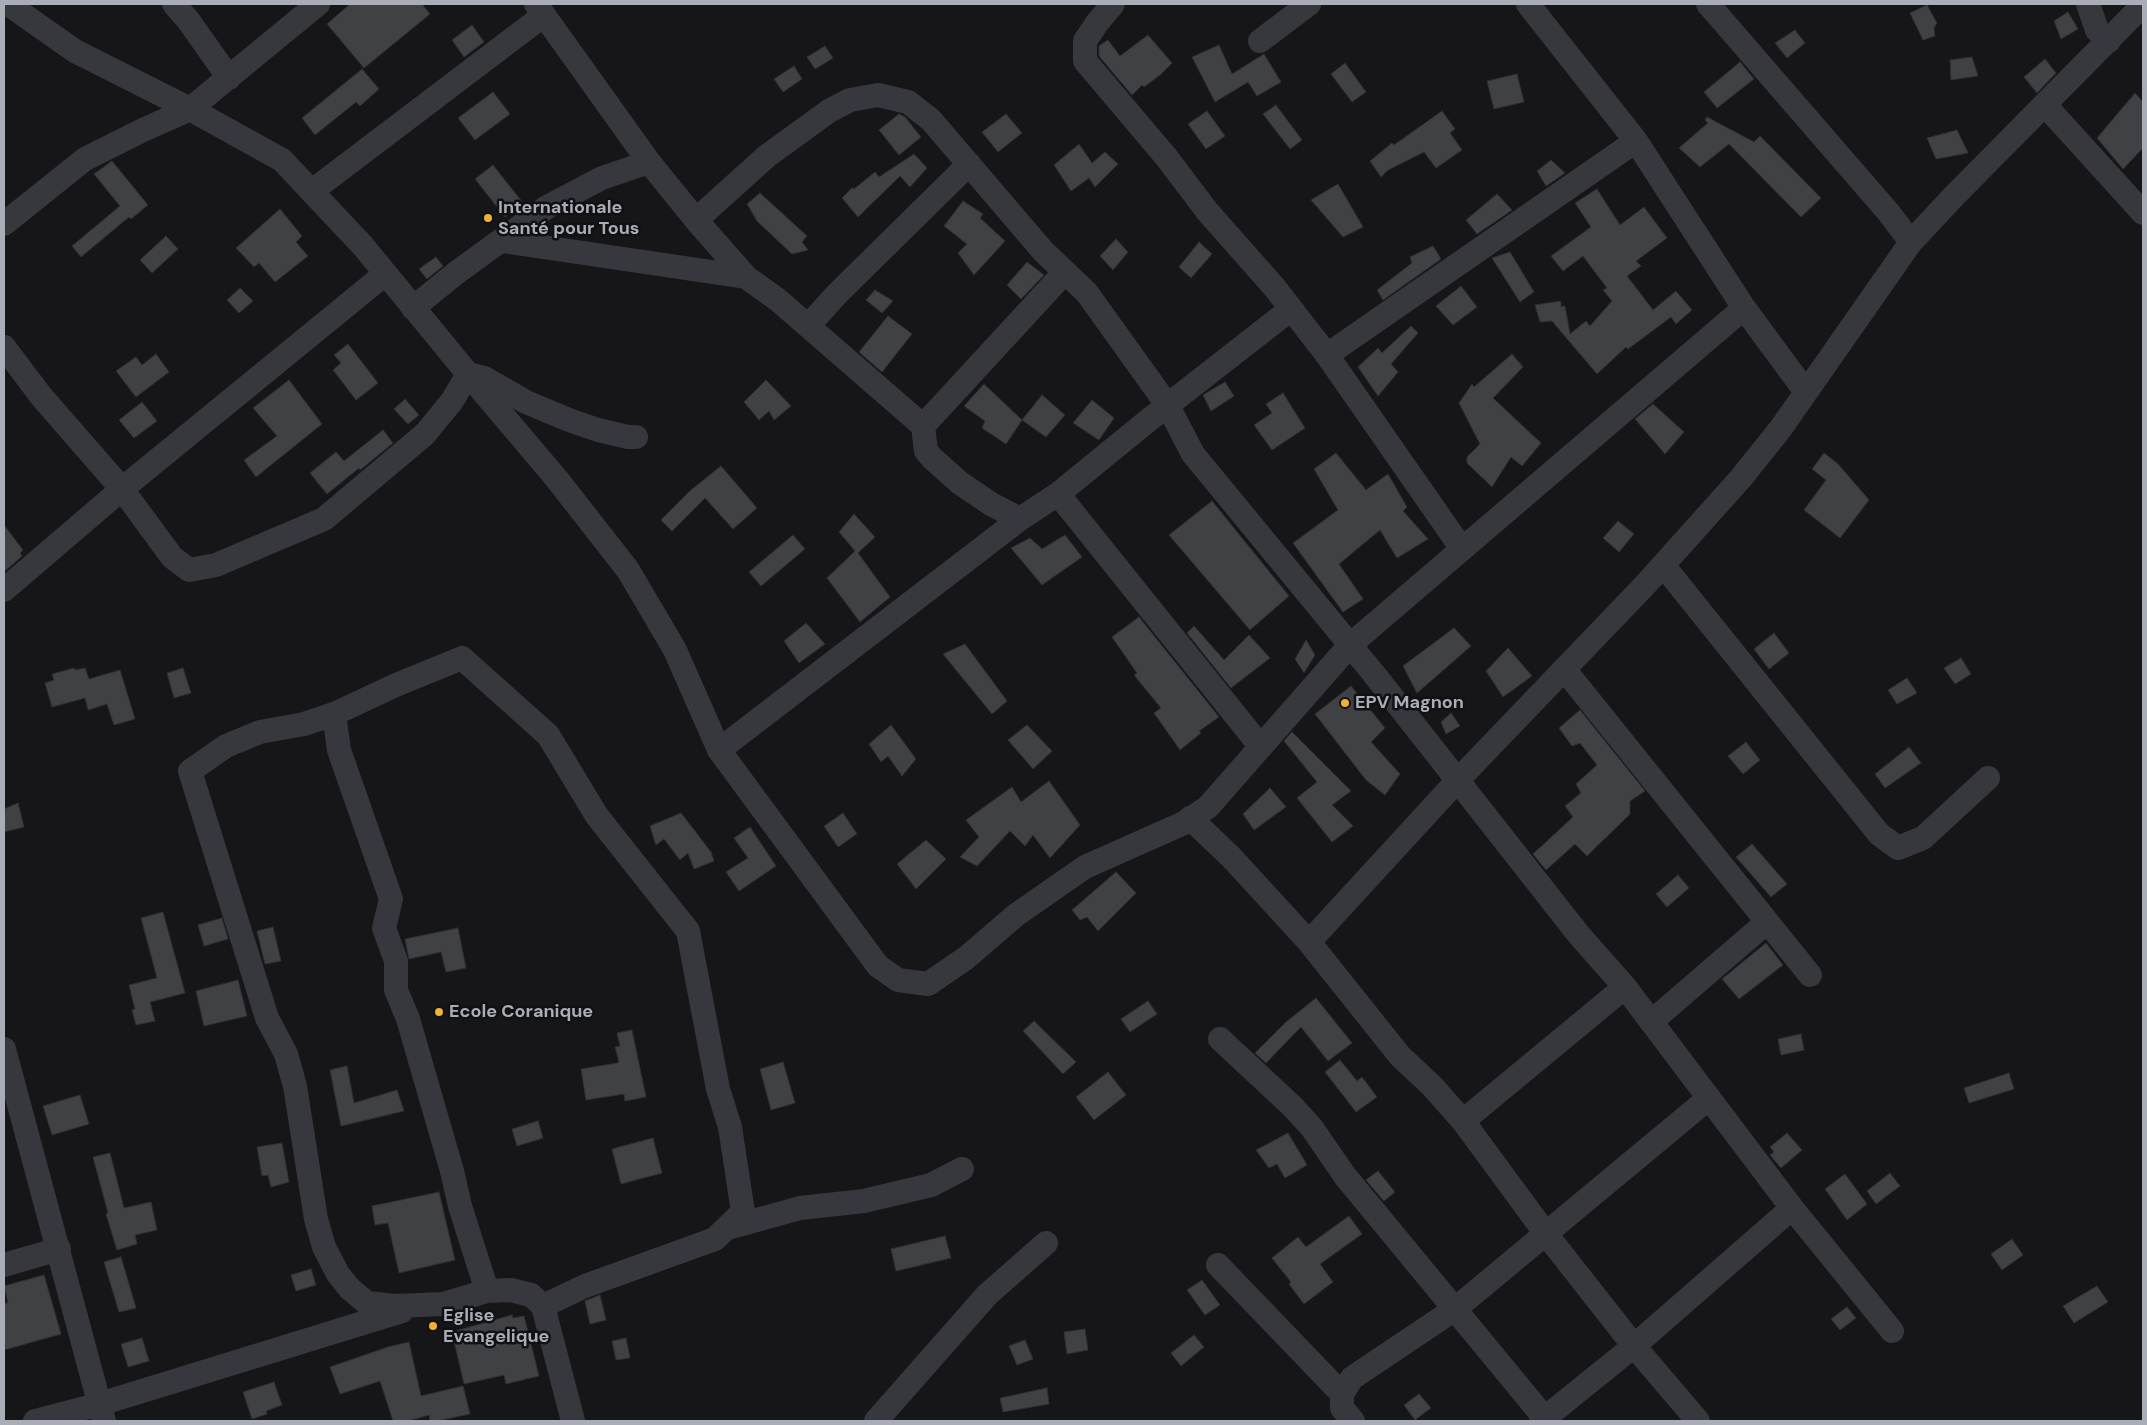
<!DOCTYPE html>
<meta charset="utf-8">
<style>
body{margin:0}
#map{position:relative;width:2147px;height:1425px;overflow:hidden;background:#161618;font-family:"DM Sans",sans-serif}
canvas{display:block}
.frame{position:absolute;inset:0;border:5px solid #a8adb8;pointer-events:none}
</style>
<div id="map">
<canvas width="2147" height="1425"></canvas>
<div class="frame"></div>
</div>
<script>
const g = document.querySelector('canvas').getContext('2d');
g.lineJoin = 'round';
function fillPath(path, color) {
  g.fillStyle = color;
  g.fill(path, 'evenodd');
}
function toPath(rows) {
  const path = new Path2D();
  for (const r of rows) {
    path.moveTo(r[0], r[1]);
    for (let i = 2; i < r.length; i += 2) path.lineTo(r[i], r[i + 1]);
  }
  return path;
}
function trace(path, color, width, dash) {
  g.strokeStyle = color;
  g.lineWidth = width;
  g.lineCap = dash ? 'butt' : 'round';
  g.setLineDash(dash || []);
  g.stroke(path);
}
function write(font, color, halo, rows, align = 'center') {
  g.font = font + ' "DM Sans",sans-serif';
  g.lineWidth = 5;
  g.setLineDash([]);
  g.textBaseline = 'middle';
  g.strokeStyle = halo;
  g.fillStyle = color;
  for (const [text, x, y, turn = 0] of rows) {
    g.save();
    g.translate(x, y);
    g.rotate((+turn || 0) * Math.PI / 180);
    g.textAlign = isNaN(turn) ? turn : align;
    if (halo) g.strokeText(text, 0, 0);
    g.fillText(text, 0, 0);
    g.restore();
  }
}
const building = toPath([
 [350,4,422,4,430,14,364,68,327,24,350,4],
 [1927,5,1937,23,1934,28,1935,36,1923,40,1910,13,1927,5],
 [2068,12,2078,29,2061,39,2054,21,2068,12],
 [472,25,484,42,464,57,452,40,472,25],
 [1795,30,1805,43,1787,58,1775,43,1795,30],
 [1148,35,1172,63,1160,75,1144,87,1142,85,1132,95,1099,56,1099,46,1108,40,1120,56,1148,35],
 [1219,45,1232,74,1264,54,1281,82,1257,96,1248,82,1215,102,1192,57,1219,45],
 [825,46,833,58,815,69,807,57,825,46],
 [1972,57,1978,76,1951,80,1950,60,1972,57],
 [2045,59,2056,73,2037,93,2024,77,2045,59],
 [1740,62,1754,79,1717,108,1704,92,1740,62],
 [1345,63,1366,92,1352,102,1331,74,1345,63],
 [794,66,802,79,783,92,774,79,794,66],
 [362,69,379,89,360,106,356,102,315,135,302,118,362,69],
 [1517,74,1524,102,1494,109,1487,81,1517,74],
 [493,92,510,114,475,140,458,118,493,92],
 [2135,93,2143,102,2143,148,2123,169,2097,138,2135,93],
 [1276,105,1302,140,1290,149,1263,114,1276,105],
 [1207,111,1225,136,1206,149,1188,124,1207,111],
 [1442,111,1455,129,1450,133,1462,150,1436,168,1424,152,1388,170,1381,177,1370,161,1392,143,1394,145,1442,111],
 [899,114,905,117,921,137,899,155,879,130,899,114],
 [1006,114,1022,133,998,152,982,132,1006,114],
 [1707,117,1754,142,1760,136,1821,198,1801,217,1729,144,1700,167,1679,148,1708,123,1705,120,1707,117],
 [1957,130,1968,153,1936,159,1927,138,1957,130],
 [1079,144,1092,163,1105,152,1118,164,1095,187,1089,178,1071,191,1054,165,1079,144],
 [914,154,927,168,910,187,900,176,858,217,842,198,852,188,854,189,875,172,879,177,914,154],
 [1551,160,1565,173,1546,186,1537,171,1551,160],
 [112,161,148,205,131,219,129,217,81,257,72,246,120,206,94,174,112,161],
 [493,165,523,203,505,217,475,179,493,165],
 [1338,184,1363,227,1343,237,1311,200,1338,184],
 [1597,189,1620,225,1644,207,1667,238,1636,261,1641,266,1627,276,1653,310,1676,291,1692,310,1676,324,1671,317,1628,349,1626,347,1597,374,1552,321,1540,322,1535,305,1561,301,1561,307,1565,306,1570,334,1586,321,1590,326,1612,301,1603,290,1607,288,1583,256,1563,271,1551,256,1591,227,1575,203,1597,189],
 [760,193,807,236,802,242,808,250,792,254,757,221,747,204,760,193],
 [1497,194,1512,210,1477,234,1466,220,1497,194],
 [963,201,983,214,980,218,1005,241,974,275,958,253,967,244,944,226,963,201],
 [280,209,302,236,296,242,308,256,275,282,259,263,254,267,236,248,280,209],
 [166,236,178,249,152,273,140,260,166,236],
 [1116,239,1128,252,1113,270,1100,256,1116,239],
 [1199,242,1212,254,1191,278,1179,267,1199,242],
 [1433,246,1441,259,1383,300,1377,290,1412,263,1410,257,1433,246],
 [1510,252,1534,292,1520,302,1492,258,1510,252],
 [436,257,443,266,427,279,419,269,436,257],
 [1027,262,1044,275,1021,299,1007,285,1027,262],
 [1461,286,1477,307,1453,325,1436,306,1461,286],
 [240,288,253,301,239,313,227,300,240,288],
 [875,290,893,301,882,313,866,300,875,290],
 [888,316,912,334,882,372,859,352,888,316],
 [1411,326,1418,333,1391,364,1398,372,1378,396,1358,367,1378,348,1382,353,1411,326],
 [348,344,378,383,356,400,333,370,341,363,334,355,348,344],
 [156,354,169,372,136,397,116,371,136,357,142,365,156,354],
 [1512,354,1523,367,1493,398,1541,443,1522,466,1511,457,1492,487,1467,463,1467,457,1480,444,1459,403,1472,384,1474,387,1512,354],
 [289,380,322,424,256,477,244,460,277,436,253,408,289,380],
 [766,380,791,406,774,420,769,411,759,420,744,402,766,380],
 [1225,382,1234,396,1211,411,1203,395,1225,382],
 [984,384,1022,420,1006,444,982,428,985,421,964,406,984,384],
 [1283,393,1305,428,1272,450,1254,425,1272,413,1266,404,1283,393],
 [1042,395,1065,415,1046,437,1022,420,1042,395],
 [405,399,419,415,408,424,394,409,405,399],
 [1092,400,1114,418,1099,440,1073,423,1092,400],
 [142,402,157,421,134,438,119,420,142,402],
 [1653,404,1684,432,1665,454,1635,419,1653,404],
 [383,430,393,443,360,470,359,468,327,494,310,473,336,452,344,461,383,430],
 [1336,453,1366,490,1388,474,1407,507,1403,511,1428,539,1397,558,1380,530,1339,564,1363,599,1343,612,1293,543,1338,510,1314,469,1336,453],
 [1824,453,1838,464,1869,500,1840,538,1804,510,1826,480,1812,469,1824,453],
 [721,466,757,508,733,529,705,498,672,531,661,520,691,490,721,466],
 [1212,501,1289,596,1250,630,1169,535,1212,501],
 [854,514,875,537,858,553,890,597,860,622,827,578,855,551,839,532,854,514],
 [1618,521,1634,534,1619,552,1603,538,1618,521],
 [4,525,23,550,20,553,22,556,4,572,4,525],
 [793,535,805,549,761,586,749,572,793,535],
 [1065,535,1082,557,1042,585,1011,548,1030,538,1042,549,1065,535],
 [1139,617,1219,717,1199,731,1201,733,1180,750,1154,713,1161,708,1134,675,1137,673,1112,637,1139,617],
 [806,623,825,644,799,663,784,641,806,623],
 [1194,626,1224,660,1249,635,1270,658,1231,688,1187,633,1194,626],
 [1454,628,1471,646,1417,693,1403,666,1454,628],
 [1774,633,1789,653,1769,669,1754,649,1774,633],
 [1306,640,1315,655,1304,673,1295,659,1306,640],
 [965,644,1007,701,992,714,943,654,965,644],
 [1508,648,1532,676,1503,697,1486,671,1508,648],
 [1961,658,1971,674,1955,684,1944,668,1961,658],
 [74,668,75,670,85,668,89,679,120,670,135,719,114,725,107,704,88,710,85,698,52,707,45,683,54,680,52,674,74,668],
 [183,668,191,693,174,698,167,673,183,668],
 [1907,678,1917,693,1897,704,1888,690,1907,678],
 [1351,686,1385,728,1371,742,1400,774,1385,795,1366,780,1315,714,1351,686],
 [1580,710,1645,791,1630,801,1630,814,1587,856,1575,844,1546,870,1533,854,1573,817,1565,806,1581,793,1576,784,1597,765,1580,743,1572,746,1559,728,1580,710],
 [1451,713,1460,726,1446,734,1441,722,1451,713],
 [891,725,916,759,902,776,888,756,881,762,869,744,891,725],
 [1027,725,1052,751,1033,769,1008,740,1027,725],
 [1292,732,1351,791,1332,805,1353,826,1332,842,1297,798,1317,782,1284,741,1292,732],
 [1746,742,1760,760,1743,774,1728,756,1746,742],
 [1909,747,1921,763,1885,788,1875,774,1909,747],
 [1049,781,1080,825,1050,858,1033,835,1025,846,1010,831,977,866,960,857,979,837,966,820,1012,787,1021,802,1049,781],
 [1270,788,1286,807,1254,830,1243,814,1270,788],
 [18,803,24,827,4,832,4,809,18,803],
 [681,813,711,852,714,861,694,869,688,853,680,860,664,839,656,845,650,826,681,813],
 [843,813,857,834,838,847,824,826,843,813],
 [750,827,776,866,739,891,726,872,748,858,734,838,750,827],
 [926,840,946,859,916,889,897,864,926,840],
 [1752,844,1787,884,1771,897,1736,857,1752,844],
 [1116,872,1136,893,1098,931,1087,917,1080,920,1072,910,1116,872],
 [1678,875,1689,888,1667,907,1656,894,1678,875],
 [163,912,185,993,150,1002,155,1021,136,1025,132,1010,135,1009,129,985,157,978,141,918,163,912],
 [222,918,228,939,204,946,198,925,222,918],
 [273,927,281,961,265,964,257,931,273,927],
 [458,928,466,968,446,972,441,952,409,959,405,939,458,928],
 [1766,943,1783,965,1739,999,1722,979,1766,943],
 [238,980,247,1016,204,1026,196,991,238,980],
 [1316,998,1352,1043,1328,1061,1301,1027,1266,1063,1255,1053,1286,1022,1316,998],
 [1148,1001,1157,1014,1130,1032,1121,1019,1148,1001],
 [1034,1021,1076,1062,1063,1074,1023,1031,1034,1021],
 [632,1030,646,1097,625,1101,624,1094,586,1100,581,1069,617,1063,619,1062,615,1047,620,1046,617,1033,632,1030],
 [1801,1034,1804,1050,1781,1055,1778,1039,1801,1034],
 [1340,1060,1357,1081,1362,1077,1377,1097,1356,1112,1325,1072,1340,1060],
 [783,1062,795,1103,771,1110,760,1069,783,1062],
 [347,1066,354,1103,397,1090,404,1111,341,1126,330,1070,347,1066],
 [1108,1072,1126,1095,1094,1120,1076,1097,1108,1072],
 [2009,1073,2014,1089,1969,1103,1964,1088,2009,1073],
 [80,1095,89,1124,52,1135,43,1106,80,1095],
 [538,1121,543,1138,517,1146,512,1129,538,1121],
 [1288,1133,1307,1165,1285,1178,1277,1164,1269,1168,1256,1150,1288,1133],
 [1787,1133,1802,1150,1781,1168,1770,1155,1774,1152,1770,1147,1787,1133],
 [653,1138,662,1173,621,1184,612,1149,653,1138],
 [282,1143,289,1182,271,1187,268,1175,262,1176,257,1147,282,1143],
 [110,1153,124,1208,151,1202,157,1230,135,1235,137,1244,117,1250,106,1214,108,1213,93,1157,110,1153],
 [1378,1171,1395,1192,1384,1201,1366,1180,1378,1171],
 [1890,1173,1900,1186,1876,1204,1867,1191,1890,1173],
 [1845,1174,1867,1204,1847,1220,1825,1189,1845,1174],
 [439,1192,455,1260,399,1273,388,1223,375,1225,372,1206,439,1192],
 [1349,1216,1362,1234,1320,1264,1333,1282,1304,1304,1289,1284,1291,1282,1272,1258,1298,1237,1306,1247,1349,1216],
 [945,1236,951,1258,896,1271,891,1249,945,1236],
 [2012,1239,2023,1255,2002,1270,1991,1254,2012,1239],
 [121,1257,136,1308,119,1312,104,1262,121,1257],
 [311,1269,316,1285,296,1291,291,1275,311,1269],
 [44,1275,61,1334,4,1350,4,1303,8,1303,4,1286,44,1275],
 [1202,1280,1220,1305,1205,1315,1187,1290,1202,1280],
 [2097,1286,2108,1302,2074,1323,2063,1306,2097,1286],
 [600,1295,606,1320,590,1324,585,1301,600,1295],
 [1847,1307,1856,1318,1840,1330,1831,1319,1847,1307],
 [512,1315,513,1318,524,1316,539,1376,506,1384,504,1375,464,1384,452,1332,512,1315],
 [1085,1329,1088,1350,1067,1354,1064,1332,1085,1329],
 [1194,1335,1204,1347,1181,1366,1171,1353,1194,1335],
 [142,1338,149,1361,128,1367,121,1344,142,1338],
 [626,1338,630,1358,616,1360,612,1341,626,1338],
 [1025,1340,1033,1359,1017,1365,1009,1346,1025,1340],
 [409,1342,421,1396,463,1386,470,1414,437,1421,430,1421,429,1415,408,1421,393,1421,380,1381,340,1394,330,1367,388,1347,409,1342],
 [274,1382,282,1405,266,1411,267,1414,252,1419,243,1392,274,1382],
 [1047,1388,1049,1404,1003,1412,1000,1398,1047,1388],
 [1419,1394,1431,1408,1415,1420,1404,1405,1419,1394]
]);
const minor = toPath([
 [8,4,75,51,190,109],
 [174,4,188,20,229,78],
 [318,4,190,109,282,160,363,246,468,374,556,478,628,570,675,650,719,750,878,966,898,980,928,984,966,958,1016,915,1085,867,1184,823,1208,807,1350,645,1744,308],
 [536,4,649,162,696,220,767,156,829,111,850,100,878,95,908,102,931,120,1043,251,1087,293,1168,406,1193,454,1374,674,1579,935,1625,987,1463,1121,1546,1234,1634,1346,1698,1421],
 [1113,4,1097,23,1085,41,1085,61,1167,158,1207,211,1275,288,1327,355,1462,549],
 [1528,4,1636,141,1744,308,1806,392],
 [1708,4,1889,213,1911,242,1955,195,2143,5],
 [2088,4,2097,30,2109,41],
 [1260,41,1309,4],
 [2045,105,2143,213],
 [312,191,544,15],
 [696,220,746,277,778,300,808,326,837,294,969,164],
 [4,224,85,159,143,130,190,109],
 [502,241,746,277],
 [413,308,456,273,547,207,602,178,649,162],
 [808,326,923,426,926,451,932,458,960,483,991,504,1020,519],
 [4,347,41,396,122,489,172,557,189,570,216,565,324,519,425,434,452,401,468,374,484,378,526,402,569,420,598,430,628,437,636,437],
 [1327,355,1636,141],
 [923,426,1065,272],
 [1058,494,1261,747],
 [1663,565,1879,834,1898,848,1923,838,1988,778],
 [4,590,122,489,385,274],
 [1564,669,1810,975],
 [334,714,339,750,391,899,384,928,396,961,396,990,408,1019,452,1171,460,1206,487,1291],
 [719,750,1020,519,1058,494,1150,419,1291,309],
 [1190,818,1231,857,1309,942,1400,1056,1432,1086,1463,1121],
 [1309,942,1457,781,1646,584,1741,478,1781,428,1911,242],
 [1625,987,1792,1208,1892,1331],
 [1651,1022,1767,922],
 [1220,1039,1293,1107,1312,1128,1345,1176,1547,1421],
 [4,1049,104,1421],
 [728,1228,800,1208,864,1201,931,1185,962,1169],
 [4,1265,59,1249],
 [1218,1265,1342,1394],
 [543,1306,585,1286,715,1239,743,1212,730,1127,718,1089,688,931,597,816,548,735,462,658,396,685,334,714,304,724,260,732,226,746,190,771,267,1018,286,1054,295,1086,316,1219,324,1247,338,1274,350,1289,367,1303,395,1306,443,1304,487,1291,511,1290,531,1295,543,1306,573,1421],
 [35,1421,100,1404,402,1311],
 [876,1421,987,1295,1046,1243],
 [1353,1421,1342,1408,1342,1394,1352,1378,1455,1309,1709,1098],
 [1541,1421,1634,1346,1792,1208]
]);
const markers = [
 [488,218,5,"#f2b134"],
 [1345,703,5,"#f2b134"],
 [439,1012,5,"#f2b134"],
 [433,1326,5,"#f2b134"]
];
const poiNames = [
 ["Internationale",498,208],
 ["Santé pour Tous",498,229],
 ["EPV Magnon",1355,703],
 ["Ecole Coranique",449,1012],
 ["Eglise",443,1316],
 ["Evangelique",443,1337]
];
fillPath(building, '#404145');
trace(building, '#303034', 1);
trace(minor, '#37383d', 24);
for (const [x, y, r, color] of markers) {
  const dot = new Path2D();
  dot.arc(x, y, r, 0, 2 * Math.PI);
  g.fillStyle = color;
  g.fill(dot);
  trace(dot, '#111113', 2);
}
write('bold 18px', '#a8adb8', '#111113', poiNames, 'left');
</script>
